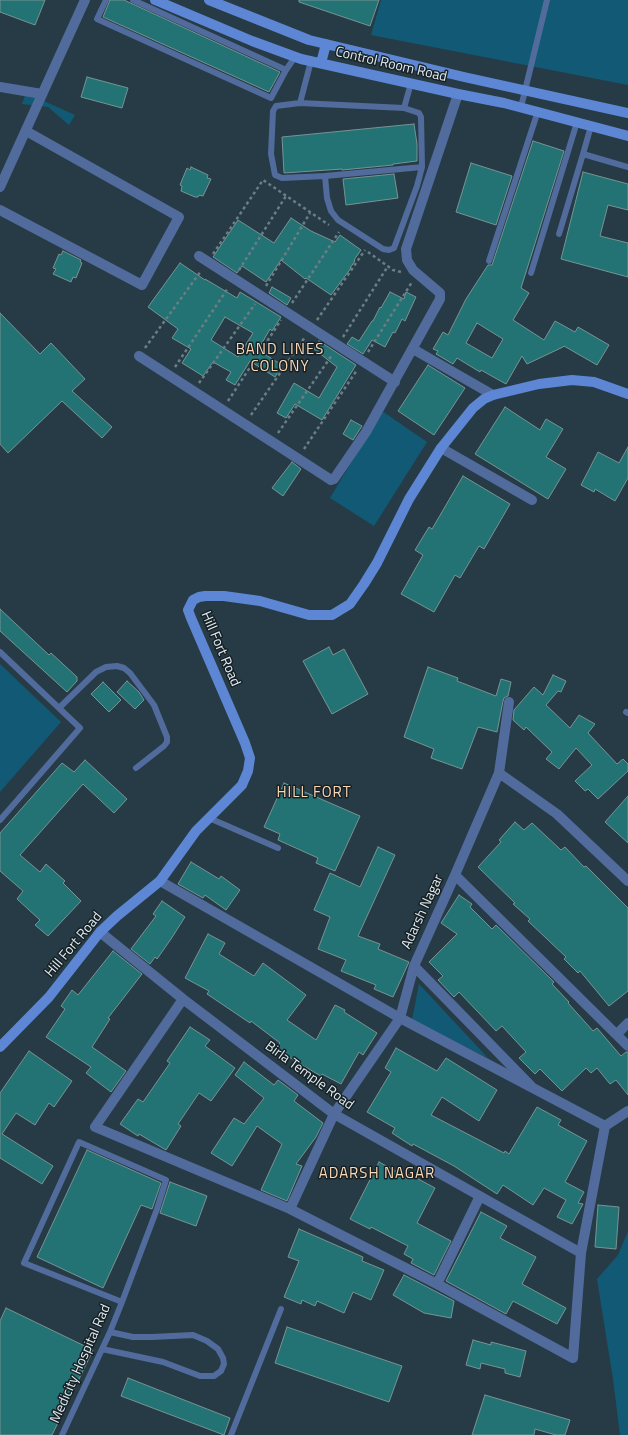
<!DOCTYPE html>
<style>
body{margin:0}
canvas{display:block;background:#263b45}
</style>
<canvas width="628" height="1435"></canvas>
<script>
const g = document.querySelector('canvas').getContext('2d');
g.lineJoin = 'round';
function fillPath(path, color) {
  g.fillStyle = color;
  g.fill(path, 'evenodd');
}
function toPath(rows) {
  const path = new Path2D();
  for (const r of rows) {
    path.moveTo(r[0], r[1]);
    for (let i = 2; i < r.length; i += 2) path.lineTo(r[i], r[i + 1]);
  }
  return path;
}
function trace(path, color, width, dash) {
  g.strokeStyle = color;
  g.lineWidth = width;
  g.lineCap = dash ? 'butt' : 'round';
  g.setLineDash(dash || []);
  g.stroke(path);
}
function write(font, color, halo, rows, align = 'center') {
  g.font = font + ' "Titillium Web",sans-serif';
  g.lineWidth = 3;
  g.setLineDash([]);
  g.textBaseline = 'middle';
  g.strokeStyle = halo;
  g.fillStyle = color;
  for (const [text, x, y, turn = 0] of rows) {
    g.save();
    g.translate(x, y);
    g.rotate((+turn || 0) * Math.PI / 180);
    g.textAlign = isNaN(turn) ? turn : align;
    if (halo) g.strokeText(text, 0, 0);
    g.fillText(text, 0, 0);
    g.restore();
  }
}
const green = toPath([
 [381,0,628,0,628,85,371,35],
 [26,93,75,115,69,125,48,107,22,104],
 [382,411,427,442,374,526,330,498],
 [0,664,61,722,0,792],
 [419,984,488,1058,412,1020],
 [628,1231,628,1435,620,1435,613,1379,597,1279,618,1255]
]);
const building = toPath([
 [0,0,45,0,35,25,0,12,0,0],
 [110,0,124,0,280,72,269,92,103,17,110,0],
 [299,0,379,0,370,26,299,2,299,0],
 [87,77,128,88,122,108,81,97,87,77],
 [414,124,417,144,417,161,393,164,393,165,342,170,342,169,284,173,282,137,414,124],
 [533,141,564,151,521,288,529,293,513,320,544,340,555,321,575,332,578,327,609,345,597,365,564,346,563,347,527,364,522,356,506,384,481,370,480,372,457,358,453,364,436,354,438,351,433,349,443,332,448,335,466,299,488,265,492,265,493,262,533,141],
 [477,323,503,339,492,358,466,343,477,323],
 [471,163,512,176,496,225,456,212,471,163],
 [191,167,208,175,207,178,211,179,203,196,199,195,198,197,195,197,181,191,182,186,180,185,187,168,190,170,191,167],
 [583,172,628,184,628,210,608,205,600,236,628,243,628,277,561,259,583,172],
 [394,174,398,198,346,205,343,179,394,174],
 [291,218,311,231,335,242,340,235,361,250,354,260,355,261,350,268,351,268,331,295,306,278,305,279,281,260,266,282,242,266,237,273,213,257,238,220,274,243,291,218],
 [63,251,81,260,80,262,82,263,76,278,73,277,71,282,53,274,56,269,53,268,59,254,61,255,63,251],
 [180,263,205,280,205,279,237,298,240,292,281,317,272,331,270,329,258,350,282,365,275,377,250,361,235,385,226,380,231,372,213,362,203,376,182,363,191,349,172,338,178,329,148,307,180,263],
 [225,317,253,333,238,357,211,340,225,317],
 [272,287,291,298,287,305,269,293,272,287],
 [390,292,404,299,406,292,416,297,405,321,402,319,395,333,393,332,385,347,372,340,363,354,347,344,352,337,359,341,372,321,373,321,380,307,381,308,390,292],
 [0,313,40,354,51,343,85,379,72,391,112,427,102,438,62,401,8,453,0,444,0,313],
 [319,341,356,365,322,420,295,404,286,418,277,413,294,383,319,398,337,367,314,349,319,341],
 [428,365,465,388,434,435,398,411,428,365],
 [505,407,540,430,546,419,563,429,546,457,566,469,548,499,475,454,505,407],
 [351,420,362,426,353,440,343,434,351,420],
 [628,447,628,478,615,501,595,489,594,492,581,485,598,452,619,463,628,447],
 [292,462,301,469,283,496,272,488,292,462],
 [463,476,510,504,484,549,479,546,460,578,455,575,434,612,401,594,423,555,415,550,429,527,432,529,463,476],
 [0,609,49,655,51,653,77,677,77,681,67,692,0,631,0,609],
 [329,647,333,655,344,649,368,694,332,714,303,661,329,647],
 [428,667,458,678,457,681,496,696,501,679,511,682,508,696,504,698,503,701,497,732,478,727,462,769,431,758,434,749,404,737,428,667],
 [553,675,566,681,561,692,558,691,546,705,570,728,579,715,595,724,588,733,617,764,623,759,628,764,628,771,598,799,588,789,585,791,575,781,592,765,576,748,559,769,546,759,552,752,526,727,524,730,513,720,514,710,534,687,543,695,553,675],
 [127,681,139,692,144,700,135,709,117,692,127,681],
 [103,682,121,700,109,712,91,694,103,682],
 [85,760,127,799,114,813,83,784,20,855,40,872,46,864,65,881,63,883,81,901,48,936,35,925,40,920,17,899,23,891,0,871,0,833,62,763,74,772,85,760],
 [284,783,360,816,335,871,316,863,318,858,278,840,280,834,264,827,284,783],
 [628,796,628,843,605,822,628,796],
 [515,822,524,830,532,823,561,850,565,847,584,867,586,866,628,908,628,991,609,1006,580,971,578,973,564,959,566,957,528,921,530,919,513,904,515,903,478,867,501,842,499,840,515,822],
 [378,847,395,855,358,936,380,944,378,949,409,962,393,997,374,989,376,985,341,971,346,960,318,949,330,917,314,910,330,873,360,887,378,847],
 [191,862,219,879,221,876,240,890,226,910,205,895,203,898,178,884,191,862],
 [459,895,472,904,470,907,492,929,496,925,554,982,552,984,569,1002,568,1003,593,1031,597,1028,621,1056,626,1052,628,1052,628,1095,616,1080,610,1084,597,1068,591,1073,586,1068,562,1091,540,1069,535,1074,519,1058,526,1052,502,1026,496,1031,459,992,454,997,438,980,443,976,429,962,457,934,441,923,459,895],
 [162,901,185,917,171,939,157,959,155,957,150,964,131,949,156,916,153,914,162,901],
 [208,934,225,943,219,954,254,976,263,963,306,995,287,1020,316,1040,335,1005,345,1010,344,1012,377,1033,363,1055,359,1052,341,1084,322,1074,321,1076,295,1061,276,1048,280,1043,251,1021,250,1023,207,994,209,991,185,978,208,934],
 [113,951,142,974,108,1018,110,1019,92,1047,126,1071,111,1092,86,1073,91,1067,46,1037,65,1009,61,1006,72,990,78,995,113,951],
 [190,1027,210,1040,205,1046,235,1068,211,1101,199,1093,178,1124,181,1126,166,1150,139,1134,138,1136,120,1124,138,1099,143,1102,170,1063,167,1061,190,1027],
 [396,1048,437,1071,446,1058,497,1090,479,1121,442,1097,431,1115,504,1153,505,1151,509,1154,537,1107,561,1120,558,1125,587,1141,565,1182,584,1192,578,1203,583,1204,572,1224,557,1217,566,1200,544,1188,533,1205,503,1185,497,1194,454,1166,413,1144,412,1146,392,1133,395,1128,367,1112,391,1072,385,1068,396,1048],
 [29,1051,72,1081,54,1107,49,1103,35,1125,16,1113,2,1134,53,1166,42,1184,0,1158,0,1093,29,1051],
 [244,1062,274,1085,278,1080,298,1095,294,1101,323,1123,316,1137,296,1164,302,1166,287,1201,261,1190,282,1144,257,1126,232,1166,211,1153,234,1118,244,1124,264,1098,235,1075,244,1062],
 [87,1150,161,1183,152,1209,141,1205,103,1288,37,1257,87,1150],
 [379,1162,407,1177,409,1174,435,1188,417,1223,451,1241,434,1275,411,1263,413,1259,404,1254,408,1246,371,1227,370,1229,350,1219,379,1162],
 [170,1182,207,1196,196,1226,160,1213,170,1182],
 [598,1205,619,1207,616,1249,595,1247,598,1205],
 [481,1212,507,1226,500,1238,536,1257,522,1284,566,1308,557,1324,513,1301,506,1314,446,1281,481,1212],
 [299,1229,363,1257,362,1261,384,1270,371,1300,353,1292,344,1313,317,1301,315,1306,302,1300,301,1304,284,1297,299,1261,288,1257,299,1229],
 [404,1275,454,1301,451,1318,424,1313,393,1295,404,1275],
 [6,1308,93,1350,52,1435,0,1435,0,1321,6,1308],
 [287,1327,402,1366,389,1402,275,1363,287,1327],
 [473,1340,491,1345,491,1342,526,1351,520,1377,505,1373,505,1369,481,1363,480,1369,466,1365,473,1340],
 [128,1378,230,1418,224,1435,121,1396,128,1378],
 [485,1395,570,1420,565,1435,556,1435,535,1429,534,1435,472,1435,485,1395]
]);
const path = toPath([
 [368,252,393,270,401,272],
 [213,254,263,180,329,225],
 [239,270,286,196],
 [266,286,310,213],
 [292,303,339,232],
 [317,320,365,250],
 [343,337,388,266],
 [145,348,201,271],
 [368,352,412,282],
 [175,367,228,288],
 [199,383,255,304],
 [228,401,281,320],
 [251,415,305,337],
 [278,433,332,355],
 [304,449,357,370]
]);
const service = toPath([
 [106,0,97,19,271,98,286,70,133,0],
 [286,70,295,57],
 [300,103,311,61],
 [521,107,547,0],
 [404,108,411,83],
 [583,154,591,126],
 [325,176,282,178,275,175,271,154,273,111,276,106,300,103,404,108,419,113,421,117,422,167,325,176,327,198,331,211,338,220,383,249,389,250,394,248,417,186,422,167],
 [559,234,583,154,628,167],
 [489,261,538,111],
 [531,273,577,122],
 [0,652,80,728,0,820],
 [59,708,96,672,106,667,117,666,124,668,130,673,154,705,167,737,167,742,164,746,136,768],
 [626,712,628,713],
 [209,818,278,848],
 [102,1349,163,1362,200,1376,214,1376,221,1371,224,1364,223,1358,218,1349,207,1341,193,1335,152,1337,133,1337,110,1332],
 [62,1435,110,1332,122,1302,157,1209,166,1180,79,1142,24,1263,122,1302],
 [231,1435,281,1309]
]);
const minor = toPath([
 [0,87,42,94],
 [0,187,85,0],
 [0,210,142,285,179,217,26,131],
 [199,256,395,382],
 [413,349,493,395],
 [139,356,328,478,331,480,334,479,366,432,440,299,440,293,413,270,407,260,406,249,458,94],
 [441,448,532,500],
 [499,773,509,702],
 [455,875,628,1046],
 [100,932,183,999,334,1114,581,1253],
 [414,966,531,1086],
 [183,999,95,1127,290,1209,437,1284,573,1358,581,1253,605,1126],
 [617,1034,628,1023],
 [290,1209,334,1114,400,1018,414,966,455,875,499,773,557,814,628,881],
 [437,1284,480,1196]
]);
const tertiary = toPath([
 [160,881,400,1018,605,1126,628,1111]
]);
const secondary = toPath([
 [155,0,252,41,301,59,458,94,504,103,628,136],
 [209,0,309,40,464,77,628,113],
 [321,63,326,44],
 [0,1047,49,997,100,932,117,916,160,881,196,831,242,785,248,771,250,758,245,743,191,618,188,610,193,600,199,597,205,596,224,596,260,601,309,615,332,615,350,604,364,584,377,563,409,499,441,448,473,408,484,399,493,395,539,384,572,380,594,382,628,394]
]);
const streetNames = [
 ["Control Room Road",391,65,13],
 ["Hill Fort Road",220,649,67],
 ["Adarsh Nagar",423,912,-65],
 ["Hill Fort Road",74,945,-50],
 ["Birla Temple Road",309,1076,36],
 ["Medicity Hospital Rad",81,1364,-66]
];
const neighbourhoodNames = [
 ["BAND LINES",280,350],
 ["COLONY",280,367],
 ["HILL FORT",314,793],
 ["ADARSH NAGAR",377,1174]
];
fillPath(green, '#115974');
fillPath(building, '#237375');
trace(building, '#779394', 1);
trace(path, '#6b7d85', 2.5, [3, 3]);
trace(service, '#516b9c', 6);
trace(minor, '#516b9c', 10);
trace(tertiary, '#516b9c', 10);
trace(secondary, '#5d87d4', 10);
write('14px', '#e0edf3', '#172025', streetNames);
g.letterSpacing = '1px';
write('15px', '#fbd9b6', '#172025', neighbourhoodNames);
g.letterSpacing = '0px';
</script>
